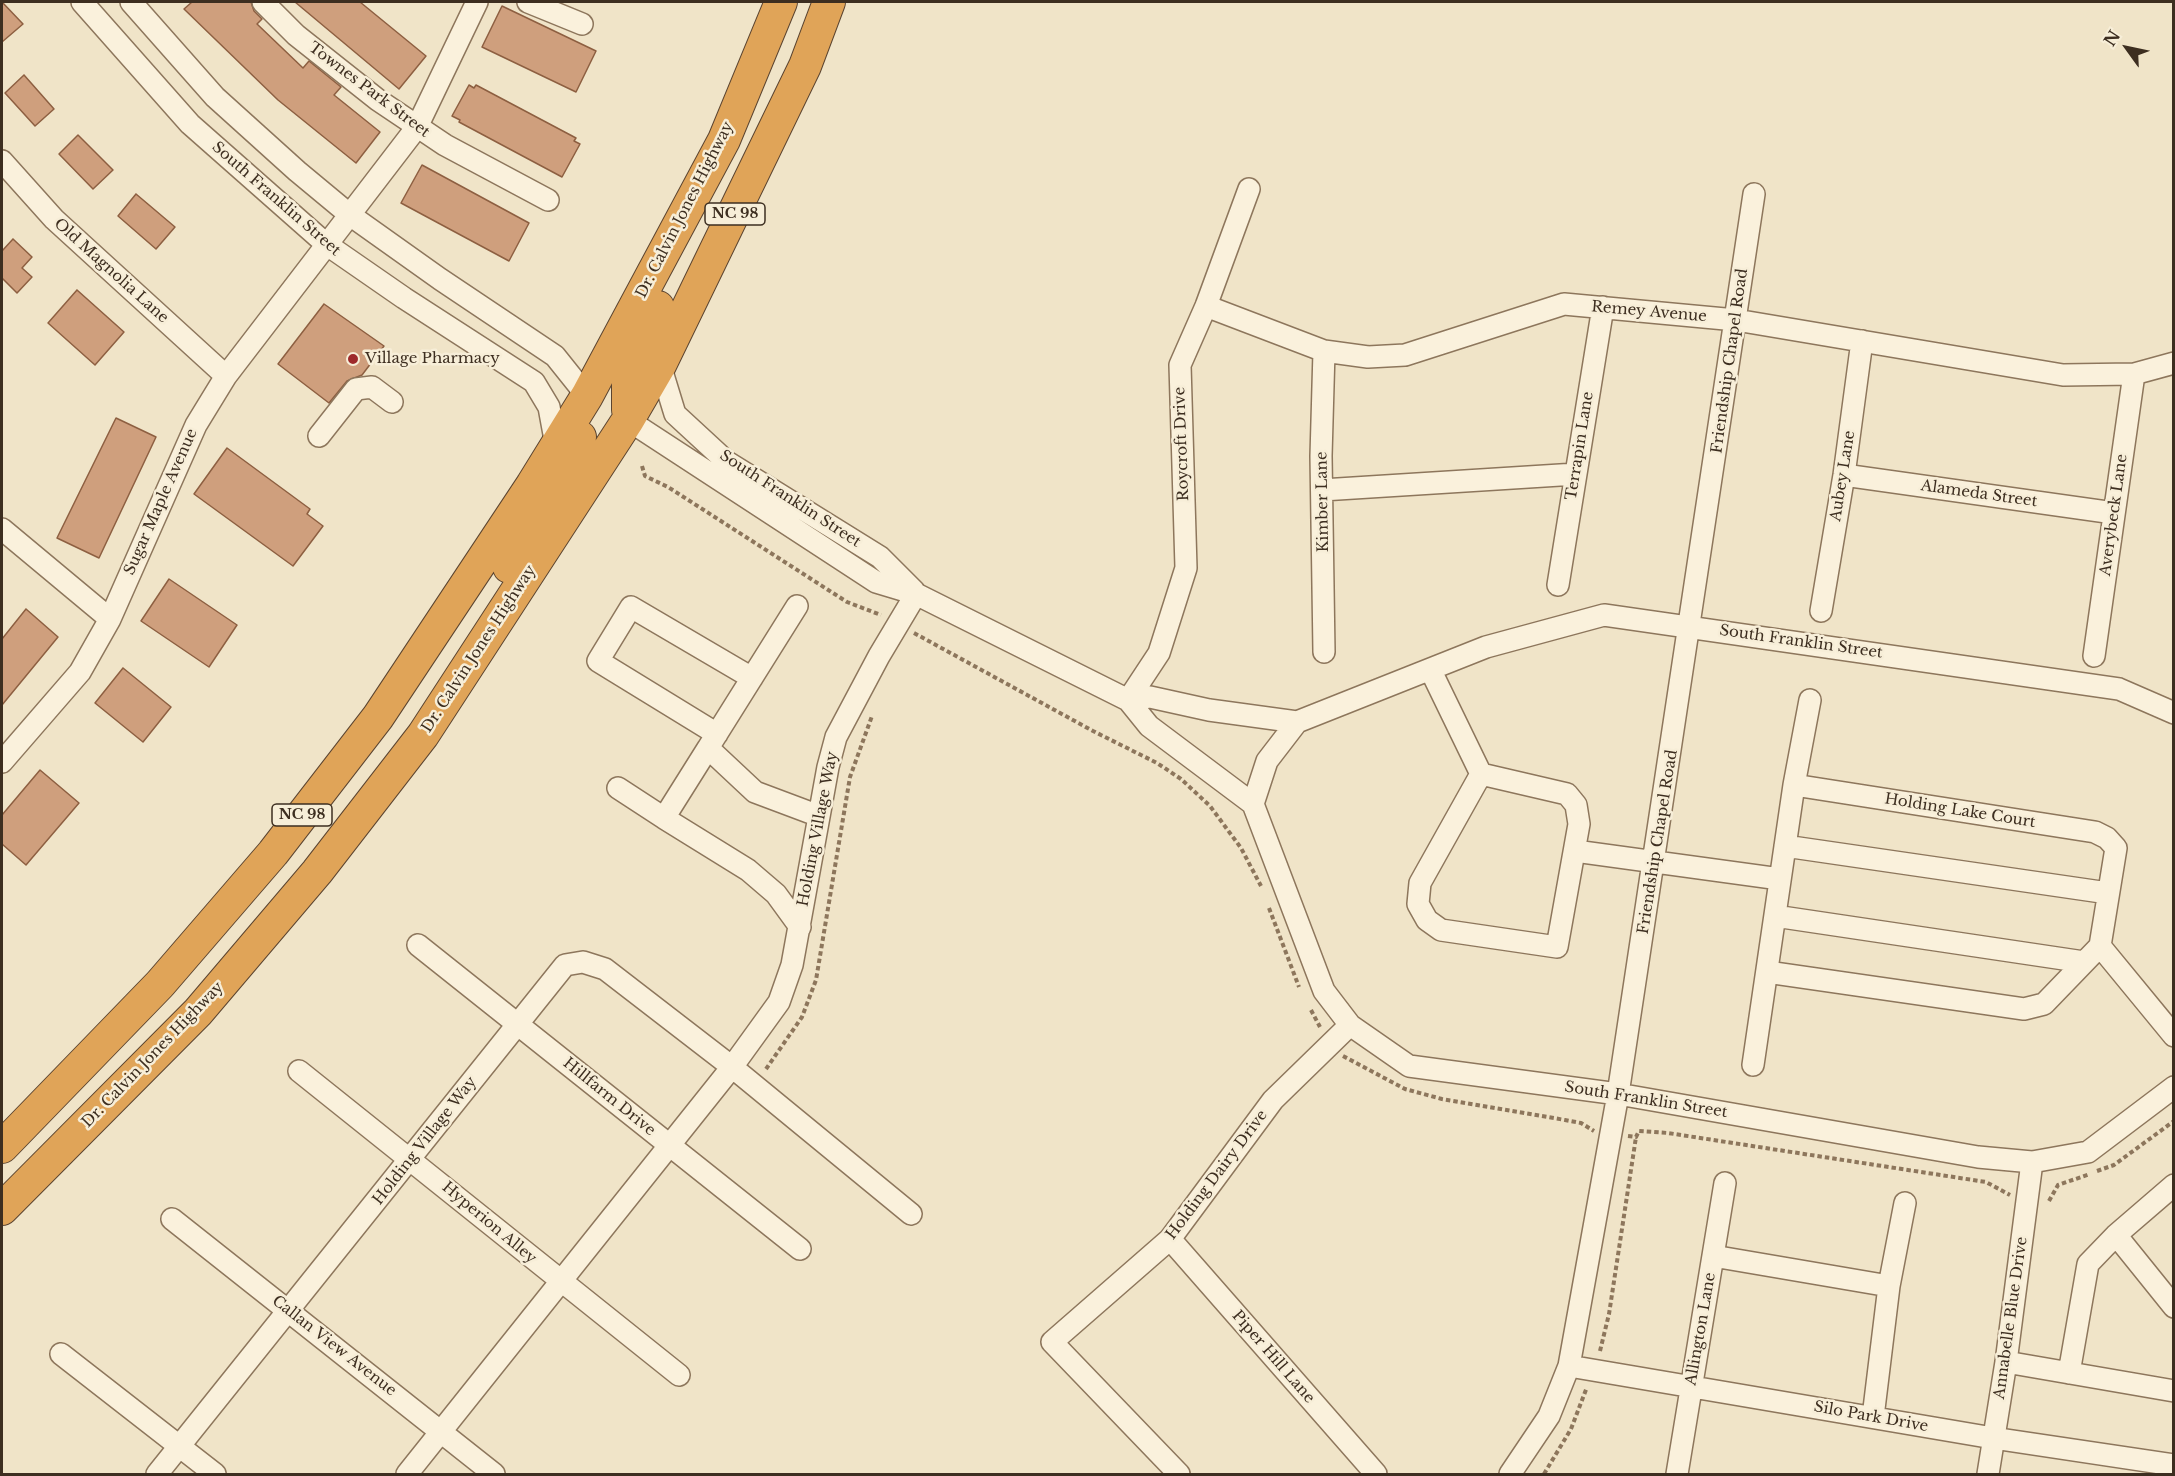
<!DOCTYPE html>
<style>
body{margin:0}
#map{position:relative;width:2175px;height:1476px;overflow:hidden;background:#f0e4c8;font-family:"Libre Baskerville",serif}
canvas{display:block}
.frame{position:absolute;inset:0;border:3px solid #3d2e20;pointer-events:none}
.north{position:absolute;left:2097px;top:18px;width:60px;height:60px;-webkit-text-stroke:4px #f7eed8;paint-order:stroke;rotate:303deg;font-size:16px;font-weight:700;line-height:24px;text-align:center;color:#3d2e20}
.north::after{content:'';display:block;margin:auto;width:21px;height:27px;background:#3d2e20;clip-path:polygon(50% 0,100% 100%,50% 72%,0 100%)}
</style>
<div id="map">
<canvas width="2175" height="1476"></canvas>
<div class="frame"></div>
<div class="north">N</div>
</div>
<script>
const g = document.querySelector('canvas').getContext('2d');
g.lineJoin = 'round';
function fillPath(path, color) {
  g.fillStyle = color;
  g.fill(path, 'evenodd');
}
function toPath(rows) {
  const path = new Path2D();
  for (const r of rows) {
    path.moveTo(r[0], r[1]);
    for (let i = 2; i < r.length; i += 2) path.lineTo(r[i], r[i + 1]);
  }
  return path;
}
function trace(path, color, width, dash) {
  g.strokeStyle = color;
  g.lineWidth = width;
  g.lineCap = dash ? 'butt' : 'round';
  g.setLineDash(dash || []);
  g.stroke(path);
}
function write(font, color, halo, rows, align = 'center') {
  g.font = font + ' "Libre Baskerville",serif';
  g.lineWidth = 5;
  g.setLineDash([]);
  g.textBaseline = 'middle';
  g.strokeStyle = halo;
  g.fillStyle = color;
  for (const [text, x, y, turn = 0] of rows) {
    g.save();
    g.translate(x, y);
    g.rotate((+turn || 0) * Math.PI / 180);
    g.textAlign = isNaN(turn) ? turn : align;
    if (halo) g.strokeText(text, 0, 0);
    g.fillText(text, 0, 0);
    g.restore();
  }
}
const building = toPath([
 [2,2,23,24,2,42,2,2],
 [192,2,251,2,254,11,262,19,257,24,303,68,309,61,341,87,334,95,380,132,356,163,278,100,184,9,192,2],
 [295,2,360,2,426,56,399,89,295,2],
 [502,6,596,51,576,92,482,47,502,6],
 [24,75,54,109,35,126,5,93,24,75],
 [469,85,474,88,476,85,576,138,574,141,580,144,562,177,459,122,460,120,452,116,469,85],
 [78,135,113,170,93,189,59,154,78,135],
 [422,165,529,223,509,261,401,203,422,165],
 [136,194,175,227,156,249,118,216,136,194],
 [13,239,32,257,22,268,32,277,17,293,2,278,2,251,13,239],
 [77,290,124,332,95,365,48,323,77,290],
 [324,304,384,346,362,375,347,381,329,403,278,364,324,304],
 [116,418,156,437,99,558,57,538,116,418],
 [227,448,310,509,307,514,323,526,293,566,194,494,227,448],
 [169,579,237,625,209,667,141,621,169,579],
 [26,609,58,637,2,705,2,639,26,609],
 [123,668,171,707,143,742,95,703,123,668],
 [40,770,79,803,26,865,2,844,2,815,40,770]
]);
const path = toPath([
 [642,466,645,476,668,487,847,602,881,615],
 [914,633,1093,731,1157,763,1181,779,1210,806,1241,848,1261,886],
 [1269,908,1299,987],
 [1311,1010,1320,1027],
 [1343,1056,1405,1089,1442,1099,1565,1120,1581,1123,1594,1131],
 [766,1069,802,1017,816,980,850,777,872,716],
 [1628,1136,1636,1137,1639,1131,1668,1133,1986,1182,2010,1195],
 [2097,1171,2114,1165,2174,1121],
 [2049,1201,2058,1185,2090,1174],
 [1600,1351,1609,1314,1636,1137],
 [1544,1474,1571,1429,1587,1387]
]);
const minor = toPath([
 [82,2,190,124,326,244,404,298,534,382,549,407,556,445],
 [131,2,215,97,297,171,350,215,440,279,555,356,587,396],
 [263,2,296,35,378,100,445,145,548,200],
 [528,2,582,24],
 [2,161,54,219,226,376],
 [1206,306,1324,351,1368,357,1405,355,1564,304,1736,320,2063,375,2134,374,2174,363],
 [1324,351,1321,456,1324,652],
 [660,365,675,414,727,462,880,557,914,591],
 [628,420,876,582,916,594,1128,700,1149,726,1253,804,1324,991,1350,1025,1409,1066,1618,1094,1978,1157,2032,1162,2088,1152,2174,1087],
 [319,436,356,389,372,387,392,402],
 [1844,475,2114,513],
 [1322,490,1576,474],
 [2,529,110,619],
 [1558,585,1603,307],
 [797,606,708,748,755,792,819,816],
 [1821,611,1844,475,1862,341],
 [2094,656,2134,374],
 [1431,671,1481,774,1420,883,1418,904,1427,920,1441,930,1557,947,1579,824,1576,805,1567,794,1481,774],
 [1128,700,1150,697,1209,710,1297,722,1486,647,1604,615,2119,689,2174,713],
 [1128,700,1159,653,1186,568,1180,365,1206,306,1249,189],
 [717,734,598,661,631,607,752,678],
 [2,762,80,672,110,619,196,425,226,376,417,127,477,2],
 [1794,785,1810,700],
 [618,788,664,818,708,748],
 [1253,804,1267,761,1297,722],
 [664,818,748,870,776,894,800,927],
 [1785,846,2108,893],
 [1575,851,1780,879],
 [1775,916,2084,962],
 [418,945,800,1249],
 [1767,972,2024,1009,2044,1004,2100,946],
 [1753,1065,1794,785,2095,832,2107,838,2116,848,2100,946,2174,1036],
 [299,1071,679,1375],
 [172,1219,494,1474],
 [2116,1235,2174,1307],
 [1170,1239,1376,1474],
 [1713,1256,1889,1286],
 [61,1354,215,1474],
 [2006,1362,2174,1391],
 [1569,1366,1993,1438,2174,1465],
 [2069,1373,2088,1264,2116,1235,2174,1185],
 [1873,1417,1889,1286,1905,1203],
 [157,1474,565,965,583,962,605,969,732,1067,911,1214],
 [407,1474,732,1067,779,1002,792,965,828,767,836,737,879,656,916,594],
 [1179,1474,1052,1342,1170,1239,1273,1100,1350,1025],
 [1510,1474,1549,1416,1569,1366,1618,1094,1754,194],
 [1677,1474,1725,1183],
 [1988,1474,2006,1362,2032,1162]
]);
const highway = toPath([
 [628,410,628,383,639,346,658,307],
 [509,567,562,478,580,437],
 [2,1147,160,984,273,853,378,717,532,485,587,396,724,140,781,2],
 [2,1209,198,1012,317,872,423,735,628,420,660,365,805,66,829,2]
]);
const markers = [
 [353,359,6,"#9e2a2b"]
];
const shields = [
 [735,214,60],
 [302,815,60]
];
const shieldNames = [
 ["NC 98",735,214],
 ["NC 98",302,815]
];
const streetNames = [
 ["Townes Park Street",369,90,37],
 ["South Franklin Street",276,199,41],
 ["Dr. Calvin Jones Highway",685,210,-63],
 ["Old Magnolia Lane",111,271,42],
 ["Remey Avenue",1649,312,5],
 ["Friendship Chapel Road",1730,361,-82],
 ["Roycroft Drive",1182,444,-92],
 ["Terrapin Lane",1580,446,-81],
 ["Aubey Lane",1843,476,-81],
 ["Alameda Street",1979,494,8],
 ["South Franklin Street",790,499,33],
 ["Sugar Maple Avenue",161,502,-66],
 ["Kimber Lane",1323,502,-91],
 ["Averybeck Lane",2114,515,-82],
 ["South Franklin Street",1801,642,8],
 ["Dr. Calvin Jones Highway",479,649,-57],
 ["Holding Lake Court",1960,811,9],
 ["Holding Village Way",818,829,-79],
 ["Friendship Chapel Road",1658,842,-81],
 ["Dr. Calvin Jones Highway",153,1055,-46],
 ["Hillfarm Drive",609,1097,39],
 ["South Franklin Street",1646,1100,9],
 ["Holding Village Way",425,1141,-52],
 ["Holding Dairy Drive",1217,1175,-53],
 ["Hyperion Alley",489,1223,40],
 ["Annabelle Blue Drive",2011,1318,-82],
 ["Allington Lane",1701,1329,-80],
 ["Callan View Avenue",334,1346,38],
 ["Piper Hill Lane",1273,1357,49],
 ["Silo Park Drive",1871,1417,10]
];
const poiNames = [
 ["Village Pharmacy",365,359]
];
fillPath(building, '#cf9f7d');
trace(building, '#8d5f41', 1.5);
trace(minor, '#8d765c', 24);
trace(highway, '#5b4430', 34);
trace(path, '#8d765c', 4, [4.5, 3]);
trace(minor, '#faf1dc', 21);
trace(highway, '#e0a458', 32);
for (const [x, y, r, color] of markers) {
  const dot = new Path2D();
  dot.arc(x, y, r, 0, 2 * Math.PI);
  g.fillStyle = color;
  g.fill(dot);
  trace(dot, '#f7eed8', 2);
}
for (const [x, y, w] of shields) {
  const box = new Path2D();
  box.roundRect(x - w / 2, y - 11, w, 22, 4.5);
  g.fillStyle = '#f7eed8';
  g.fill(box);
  trace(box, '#3d2e20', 1.5);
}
write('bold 14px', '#3d2e20', null, shieldNames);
write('15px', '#3d2e20', '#f7eed8', streetNames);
write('15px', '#3d2e20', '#f7eed8', poiNames, 'left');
</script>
